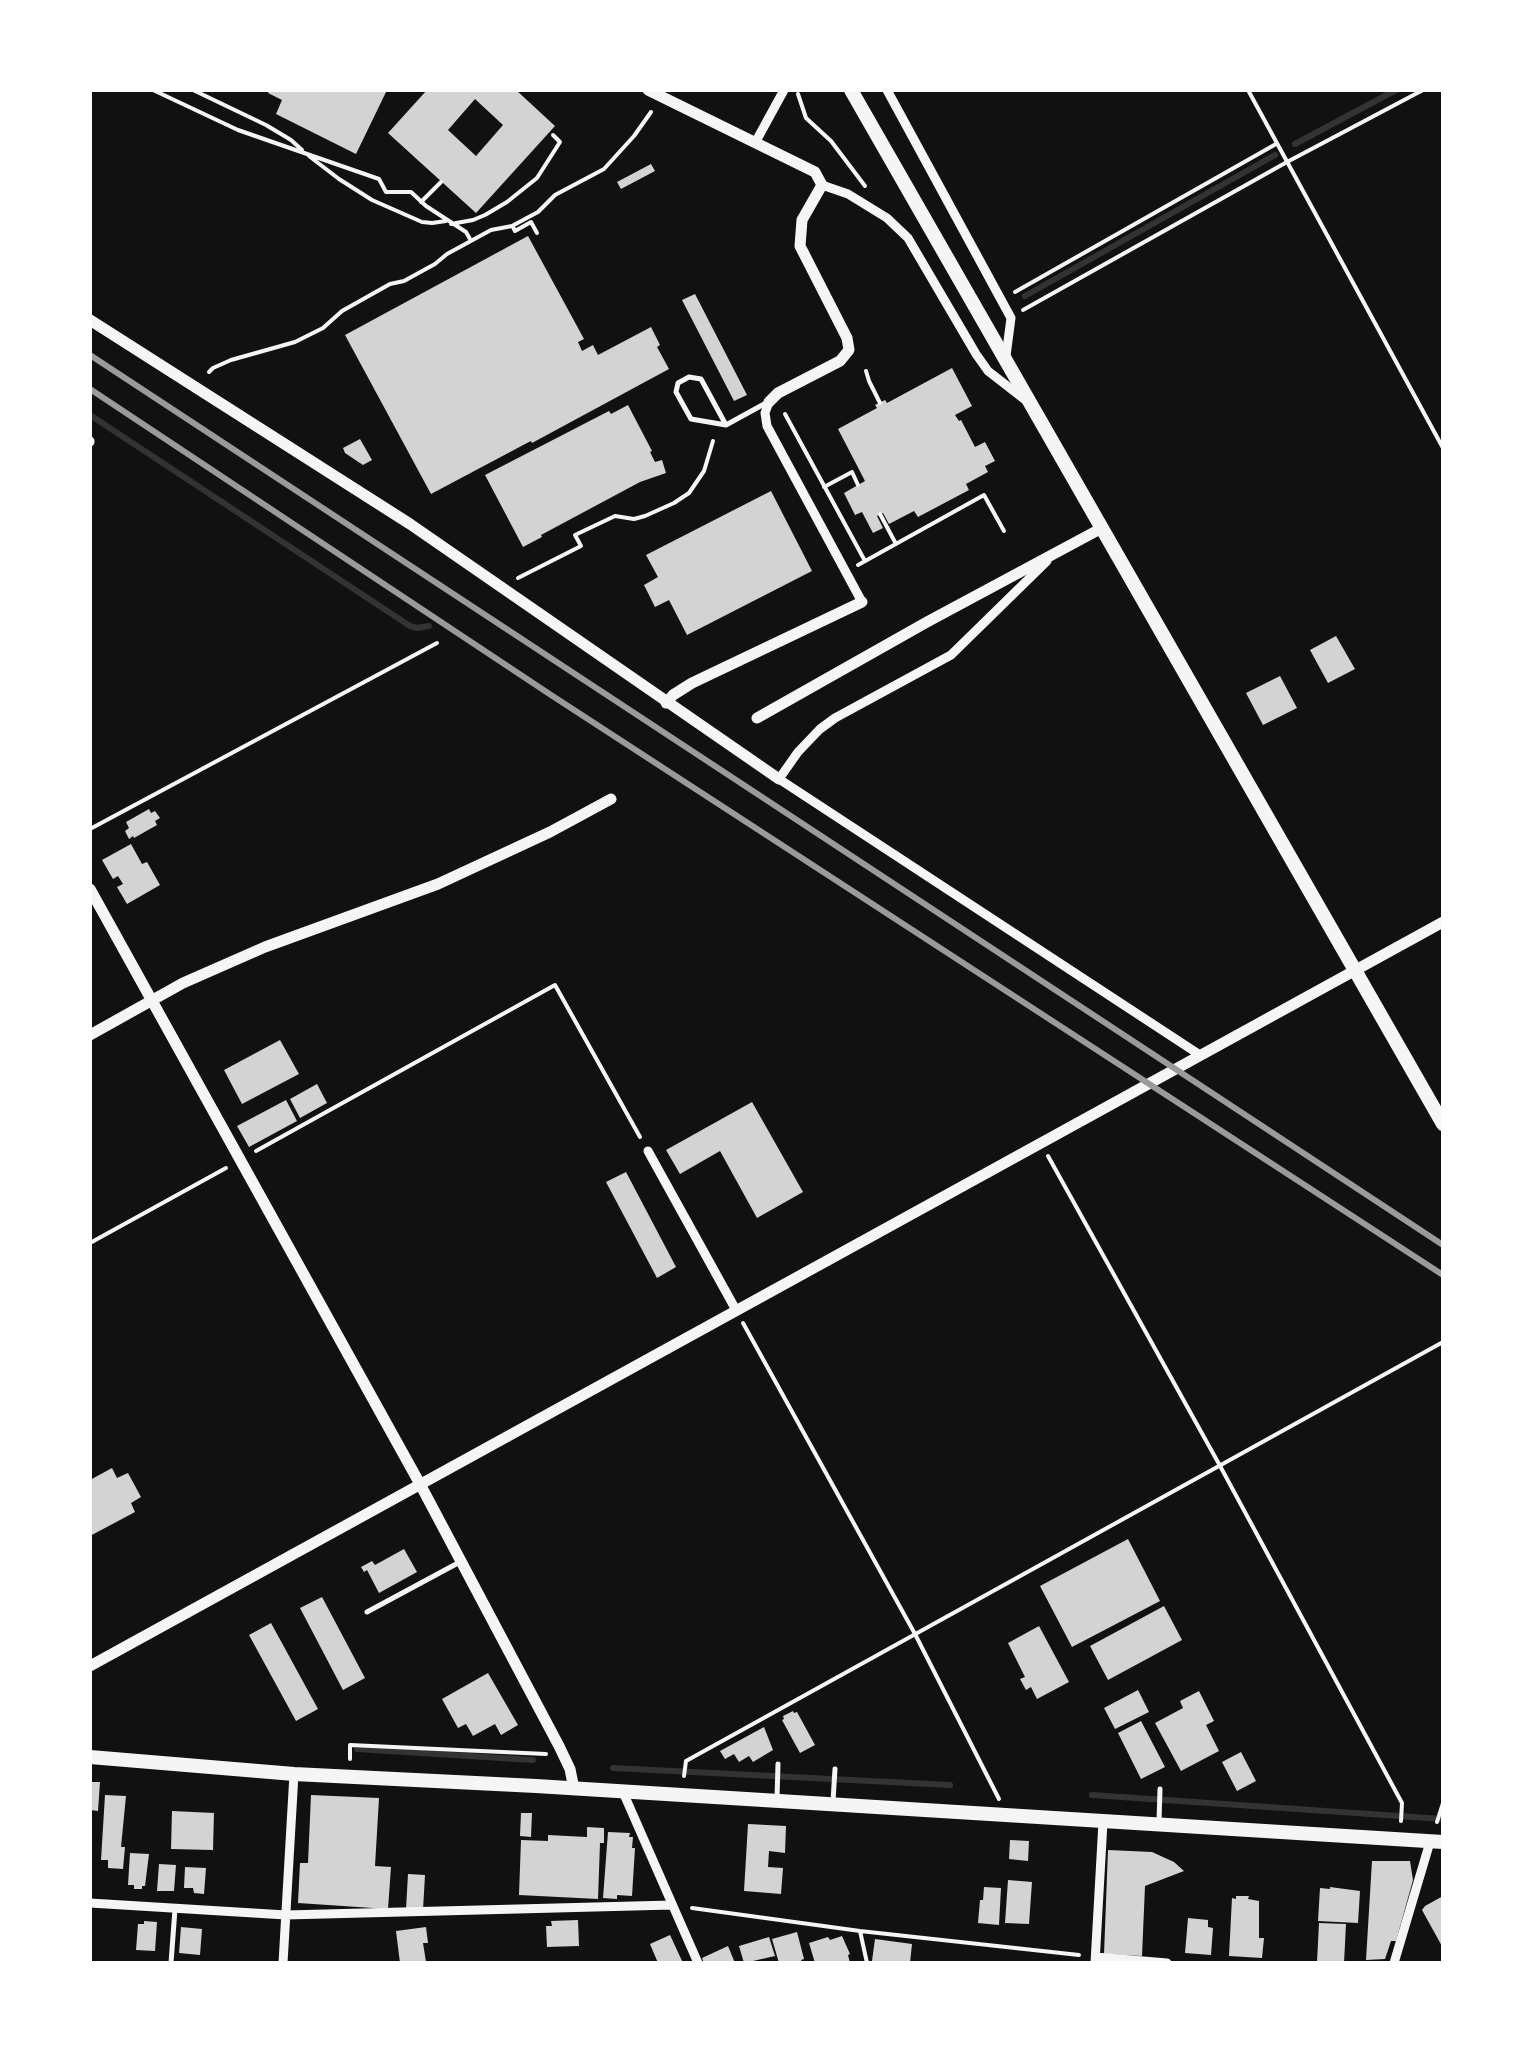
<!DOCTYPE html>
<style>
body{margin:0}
#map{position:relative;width:1533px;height:2053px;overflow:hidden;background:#111;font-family:"Work Sans",sans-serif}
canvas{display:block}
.frame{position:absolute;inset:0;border:92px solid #fff;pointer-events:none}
</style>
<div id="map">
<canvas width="1533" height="2053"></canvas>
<div class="frame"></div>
</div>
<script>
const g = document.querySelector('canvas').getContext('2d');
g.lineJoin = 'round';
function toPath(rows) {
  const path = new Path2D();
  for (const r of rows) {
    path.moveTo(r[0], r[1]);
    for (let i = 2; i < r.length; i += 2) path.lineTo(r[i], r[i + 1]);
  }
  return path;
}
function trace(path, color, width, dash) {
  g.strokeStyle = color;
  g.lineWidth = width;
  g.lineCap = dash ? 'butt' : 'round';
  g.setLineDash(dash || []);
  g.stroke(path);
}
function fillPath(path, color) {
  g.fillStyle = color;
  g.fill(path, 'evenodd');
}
const stream = toPath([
 [1295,144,1396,90],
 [1025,296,1275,155],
 [90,415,410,626,417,628,429,626],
 [357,1749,533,1760],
 [613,1768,950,1785],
 [1092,1795,1443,1819]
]);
const building = toPath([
 [270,90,387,90,356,154,276,114,282,100,268,93],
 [427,90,516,90,555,126,476,213,388,133],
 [475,99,503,125,476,156,448,130],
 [651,164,655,171,621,189,617,182],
 [528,236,584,339,578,342,582,351,593,345,598,355,651,327,660,345,657,347,669,369,532,443,531,441,527,443,431,494,345,335],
 [695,294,747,395,734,401,682,300],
 [952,368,972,406,955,415,959,421,961,420,975,447,985,442,995,461,985,466,988,472,966,484,969,490,918,517,914,511,889,524,883,513,877,516,883,528,873,533,862,512,855,515,844,493,865,481,838,429,877,408,875,405,885,400,887,403],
 [628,405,652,451,650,452,655,462,662,460,666,473,640,482,541,535,542,537,523,547,485,475,609,411,611,414],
 [360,439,372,460,363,465,345,453,343,448],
 [771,491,812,571,687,635,669,600,655,607,644,585,658,577,646,555],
 [1336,636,1355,669,1328,683,1310,650],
 [1280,676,1297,708,1263,725,1246,693],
 [149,809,151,813,155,811,160,818,155,821,157,825,134,838,133,836,129,839,125,831,129,828,126,822],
 [131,844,142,864,147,862,160,885,127,904,117,887,123,884,118,876,113,879,102,860],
 [280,1040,299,1074,242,1104,224,1070],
 [317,1084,327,1103,300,1118,290,1099],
 [286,1100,297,1121,249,1147,237,1126],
 [752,1102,803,1192,757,1218,720,1151,680,1174,666,1150],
 [626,1172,676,1267,657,1278,606,1182],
 [112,1468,117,1478,128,1473,141,1497,131,1503,135,1512,90,1536,90,1480],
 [1128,1539,1160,1601,1072,1647,1040,1586],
 [404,1549,417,1572,379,1593,367,1570,364,1572,361,1567,372,1561,375,1565],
 [322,1597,365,1678,343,1690,300,1608],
 [1164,1606,1182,1640,1108,1680,1090,1646],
 [271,1623,318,1709,296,1721,249,1635],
 [1039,1626,1069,1682,1037,1699,1031,1687,1026,1690,1020,1679,1025,1677,1008,1643],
 [488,1673,518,1725,501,1735,495,1724,473,1736,466,1724,458,1728,442,1699],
 [1138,1690,1149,1712,1115,1729,1104,1708],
 [1199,1691,1214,1721,1206,1725,1219,1751,1181,1771,1155,1723,1183,1708,1180,1701],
 [793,1711,794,1713,797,1712,815,1745,800,1753,782,1720,784,1719,783,1716],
 [1141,1721,1165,1767,1141,1779,1118,1733],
 [764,1727,773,1750,753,1762,749,1756,739,1762,734,1754,725,1759,720,1751],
 [1241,1752,1256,1781,1237,1791,1222,1762],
 [90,1782,100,1782,98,1811,90,1810],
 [105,1795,126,1796,121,1847,125,1847,123,1869,108,1868,108,1860,101,1860],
 [311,1795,379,1798,375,1866,391,1867,388,1909,298,1903,300,1863,308,1863],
 [172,1811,214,1813,213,1850,171,1849],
 [521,1813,532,1813,531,1837,520,1836],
 [748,1824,786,1826,785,1853,769,1851,768,1867,783,1868,781,1894,744,1891],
 [587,1827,604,1828,604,1843,600,1843,598,1899,519,1895,521,1840,548,1841,548,1835,587,1837],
 [608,1832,630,1833,629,1837,633,1837,632,1848,635,1848,632,1896,617,1895,617,1899,603,1898],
 [1010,1840,1029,1841,1028,1861,1009,1859],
 [1108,1850,1152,1852,1174,1862,1184,1871,1145,1886,1142,1956,1104,1954],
 [130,1853,149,1854,145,1886,142,1886,142,1889,134,1889,134,1885,128,1885],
 [1372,1861,1410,1861,1413,1880,1396,1941,1391,1941,1385,1959,1366,1960],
 [159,1864,176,1865,174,1891,157,1891],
 [185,1867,206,1868,204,1894,194,1893,193,1888,184,1888],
 [408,1874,425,1875,423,1910,406,1909],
 [1008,1880,1032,1882,1029,1924,1005,1923],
 [984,1887,1001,1888,999,1925,978,1923,980,1900,983,1900],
 [1330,1887,1360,1891,1358,1923,1318,1921,1320,1888,1330,1889],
 [1236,1896,1249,1896,1248,1899,1259,1901,1259,1938,1264,1938,1262,1958,1229,1956,1232,1898,1236,1899],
 [1443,1896,1443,1948,1422,1910,1425,1906],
 [1188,1918,1208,1920,1208,1927,1213,1928,1211,1955,1185,1953],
 [578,1920,579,1946,547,1947,546,1926,552,1926,551,1921],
 [144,1921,157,1922,155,1951,136,1950,138,1924,144,1924],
 [1319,1923,1346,1924,1344,1963,1317,1962],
 [181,1927,202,1929,200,1955,179,1953],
 [426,1927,428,1943,423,1943,426,1962,400,1963,396,1931],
 [797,1932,804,1959,801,1960,802,1963,779,1963,772,1939],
 [670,1935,683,1963,658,1963,650,1944],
 [842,1936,850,1954,848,1955,850,1963,815,1963,809,1943,828,1937,830,1940],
 [769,1937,775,1956,744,1963,739,1946],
 [875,1939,912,1944,910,1963,872,1961],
 [728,1946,735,1963,704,1963,702,1958]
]);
const path = toPath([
 [153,90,238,130,379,179,386,192,411,192,426,206,466,232,470,239],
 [193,90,266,125,291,140,302,150],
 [1248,90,1443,448],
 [798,94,806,118,831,141,865,186],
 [309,156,339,179,372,200,422,222,432,223,446,221],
 [421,202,441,182],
 [451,224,473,220,485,215,507,202,537,178,560,142,553,135],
 [513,227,515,231,531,222,537,233],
 [1015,292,1276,144],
 [1023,310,1287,162,1423,90],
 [866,371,869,381,880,403],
 [209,372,213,368,231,360,295,342,323,328,342,311,390,284,404,281,435,264,447,254,491,230,512,226,538,212,555,195,604,169,634,136,651,112],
 [785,414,865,561],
 [824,487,852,472,858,485],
 [880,514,896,544],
 [858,565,984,495,1004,531],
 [518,578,581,546,575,535,615,516,634,519,645,516,674,503,689,493,704,471,713,441],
 [90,829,437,643],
 [256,1151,555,985,640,1137],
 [1048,1156,1219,1464,1402,1803,1401,1821],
 [90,1243,226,1168],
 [743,1323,915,1634,999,1799],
 [350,1759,350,1745,546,1754],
 [684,1776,686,1761,1443,1342],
 [1437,1822,1443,1803],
 [692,1908,860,1931,1079,1955],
 [860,1931,867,1963]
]);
const service = toPath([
 [726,425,701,379,689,377,678,383,676,392,691,419,726,425,766,403],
 [367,1612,458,1563],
 [777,1798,778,1764],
 [833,1801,835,1769],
 [1159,1821,1160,1789],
 [171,1963,175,1909]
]);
const minor = toPath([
 [887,90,1011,318,1006,356],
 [755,143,784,90],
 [822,185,848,194,887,218,908,238,976,354,988,371,1024,399],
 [769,402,765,413,767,426,862,602],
 [90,441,90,442],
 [1047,561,951,655,835,718,820,729,798,752,779,779,1200,1055],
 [648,1151,736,1310],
 [623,1792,698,1963],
 [90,1903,286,1915,672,1905],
 [1096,1957,1167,1963],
 [283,1963,294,1774],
 [1095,1963,1103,1822],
 [1394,1963,1430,1842]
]);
const tertiary = toPath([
 [648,90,815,172,822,185,802,220,800,246,847,338,849,350,840,361,778,393,769,402],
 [90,320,410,524,779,779],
 [666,703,673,695,692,683,862,602],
 [757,718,927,622,1102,528],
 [90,889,420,1484,559,1746,570,1769,574,1789],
 [90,1035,183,983,265,947,438,884,550,832,611,799],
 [90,1666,1443,922]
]);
const primary = toPath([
 [851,90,1443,1124],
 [90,1757,294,1774,536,1786,1443,1842]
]);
const rail = toPath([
 [90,355,1443,1245],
 [90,389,551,695,1443,1275]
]);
trace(stream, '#333', 6);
fillPath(building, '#d3d3d3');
trace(path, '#f5f5f5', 4);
trace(service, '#f5f5f5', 5);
trace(minor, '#f5f5f5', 9);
trace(tertiary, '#f5f5f5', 11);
trace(primary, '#f5f5f5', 14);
trace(rail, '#9a9a9a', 6);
</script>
